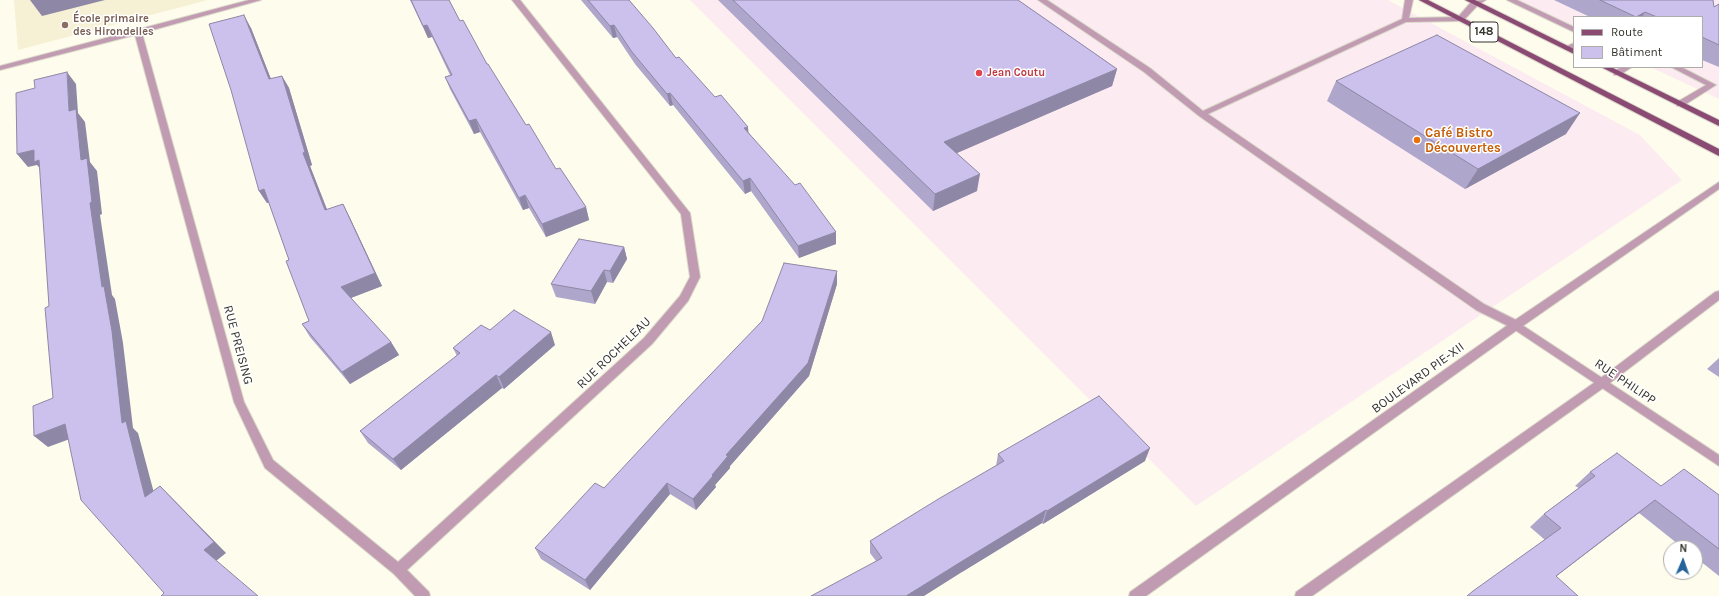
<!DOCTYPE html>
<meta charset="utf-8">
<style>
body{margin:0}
#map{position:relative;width:1719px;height:596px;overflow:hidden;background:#fefcec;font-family:Karla,sans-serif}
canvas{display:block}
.legend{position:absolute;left:1573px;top:16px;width:130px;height:52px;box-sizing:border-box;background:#fff;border:1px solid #aeadaa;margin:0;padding:5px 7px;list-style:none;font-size:12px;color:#34332b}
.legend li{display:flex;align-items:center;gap:8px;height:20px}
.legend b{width:20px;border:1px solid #aeadaa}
.north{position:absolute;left:1663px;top:540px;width:40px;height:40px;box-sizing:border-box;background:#fff;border:1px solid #aeadaa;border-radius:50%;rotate:2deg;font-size:11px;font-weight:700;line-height:16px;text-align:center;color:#34332b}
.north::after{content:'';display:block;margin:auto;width:14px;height:18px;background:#24649a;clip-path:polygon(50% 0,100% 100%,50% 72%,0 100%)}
</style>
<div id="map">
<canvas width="1719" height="596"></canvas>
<ul class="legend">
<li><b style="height:5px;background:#8a4a74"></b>Route</li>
<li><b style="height:11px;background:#cbc1ec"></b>Bâtiment</li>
</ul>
<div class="north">N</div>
</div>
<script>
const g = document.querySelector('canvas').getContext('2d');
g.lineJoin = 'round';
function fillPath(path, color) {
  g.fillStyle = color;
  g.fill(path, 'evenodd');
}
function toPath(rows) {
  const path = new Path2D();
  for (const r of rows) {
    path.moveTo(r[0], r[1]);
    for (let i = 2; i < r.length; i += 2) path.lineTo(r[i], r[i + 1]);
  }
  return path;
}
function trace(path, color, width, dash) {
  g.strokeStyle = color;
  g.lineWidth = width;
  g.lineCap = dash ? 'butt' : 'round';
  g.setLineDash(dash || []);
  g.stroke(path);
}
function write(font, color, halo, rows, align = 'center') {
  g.font = font + ' Karla,sans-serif';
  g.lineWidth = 3;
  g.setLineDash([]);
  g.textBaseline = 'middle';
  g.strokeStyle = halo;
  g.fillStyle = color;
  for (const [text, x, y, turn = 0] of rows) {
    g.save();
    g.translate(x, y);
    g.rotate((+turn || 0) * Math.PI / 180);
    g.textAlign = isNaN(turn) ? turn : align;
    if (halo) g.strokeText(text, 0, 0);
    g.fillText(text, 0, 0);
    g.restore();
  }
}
const commercial = toPath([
 [690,0,1388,0,1640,135,1682,180,1196,506],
 [1506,0,1719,0,1719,99,1650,67,1702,67,1702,17,1574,17,1574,32]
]);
const built = toPath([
 [14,0,208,0,18,50]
]);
const service = toPath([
 [1038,0,1047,0,1150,68,1203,111,1402,19,1405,0,1413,0,1409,18,1458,17,1472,1,1486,0,1478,5,1463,21,1406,22,1208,114,1484,304,1520,322,1521,325,1520,328,1512,328,1476,310,1199,116,1144,72,1038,0],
 [1507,0,1517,0,1574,27,1574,32,1507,0],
 [1574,43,1574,48,1567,50,1563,48,1574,43],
 [1622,67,1632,67,1620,75,1614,75,1614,71,1622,67],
 [1671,67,1681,67,1716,85,1683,106,1677,106,1677,102,1706,85,1671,67]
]);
const minor = toPath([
 [249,0,261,0,142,33,244,402,273,460,398,562,644,338,680,296,690,277,681,214,512,0,520,0,690,213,700,277,688,301,652,344,407,570,429,592,430,596,415,596,394,574,265,468,234,402,135,35,0,70,0,66,249,0],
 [1516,321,1719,455,1719,466,1512,328,1511,325,1512,322,1516,321]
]);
const tertiary = toPath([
 [1719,182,1719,189,1520,328,1146,596,1129,596,1130,592,1512,322,1719,182],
 [1719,291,1719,300,1606,386,1312,596,1295,596,1296,592,1598,380,1715,292,1719,291]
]);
const primary = toPath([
 [1419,0,1428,0,1719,149,1719,156,1419,0],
 [1465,0,1475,0,1574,49,1574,54,1465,0],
 [1601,67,1611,67,1719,120,1719,126,1601,67]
]);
const wall = toPath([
 [410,0,449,0,460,21,487,64,526,125,556,169,586,207,589,220,546,237,529,208,523,210,480,132,474,134,450,89,445,77,450,75,432,37,428,38],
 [581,0,629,0,676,58,715,97,749,133,836,244,799,258,751,191,745,194,673,105,670,106,635,64,617,37,613,38],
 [718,0,1018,0,1117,69,1112,86,957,153,977,191,933,211],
 [1554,0,1713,0,1714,7,1719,4,1719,67,1702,60,1702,17,1590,17],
 [251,28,271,79,282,76,289,88,312,165,310,166,327,209,349,216,382,286,351,298,391,342,399,355,350,384,310,337,302,324,309,321,289,260,269,203,267,203,259,191],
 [1336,81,1566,134,1465,189,1327,101],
 [624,247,627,259,613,283,607,282,595,304,556,297,551,284],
 [837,284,809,376,730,466,730,468,715,485,716,487,696,510,670,494,590,590,541,559,535,548,604,488],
 [490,330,555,345,504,389,502,388,401,470,368,443,360,431,457,356,453,348],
 [1719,358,1719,377,1707,369],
 [998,454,1145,461,1043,524,1042,523,962,572,876,561,870,553,870,541,996,466],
 [1590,472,1661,486,1719,495,1719,576,1695,557,1695,548,1683,548,1639,513,1556,576,1467,596,1545,540,1530,527,1544,514,1579,488,1575,486]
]);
const shadedWall = toPath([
 [30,0,105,0,42,16],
 [1645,12,1642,17,1636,17],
 [244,15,251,28,276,92,269,79],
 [427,25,432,37,428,38,423,26],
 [614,25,617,37,613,38,610,26],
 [1117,69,1112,86,943,159,944,142],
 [67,72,76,84,78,113,85,122,90,162,97,171,102,214,100,215,112,295,115,299,123,343,133,428,138,433,158,508,145,497,122,423,102,287,81,160,69,111],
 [282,76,289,88,312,165,310,166,332,223,325,210,303,153],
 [670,93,673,105,670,106,667,94],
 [1580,113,1566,134,1465,189,1478,169],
 [476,119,480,132,474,134,469,121],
 [748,127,749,139,744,128],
 [34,150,45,174,37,165,28,167,17,154],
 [980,174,977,191,933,211,935,194],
 [750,178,751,191,745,194,743,181],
 [264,189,271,202,267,203,259,191],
 [525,195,529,208,523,210,519,198],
 [343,204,349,216,382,286,348,299,341,287],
 [586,207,589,220,546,237,542,224],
 [836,232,836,244,799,258,798,246],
 [624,247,627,259,613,283,610,271],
 [604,270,607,282,595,304,591,291],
 [837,271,837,284,809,376,730,466,730,468,715,485,716,487,696,510,693,499,726,455],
 [551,332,555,345,504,389,499,377],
 [391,342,399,355,350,384,342,372],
 [496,375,502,388,401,470,393,459],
 [65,424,78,436,48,447,34,436],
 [1150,448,1145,461,1043,524,1047,511],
 [667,483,670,494,590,590,585,580],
 [160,486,172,498,226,553,216,561,204,550],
 [1655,500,1639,513,1541,588,1556,576],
 [1046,510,1042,523,962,572,924,596,906,596,964,560]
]);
const building = toPath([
 [411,0,449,0,460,21,463,20,487,64,488,64,526,125,529,124,556,169,560,168,586,207,542,224,525,195,519,198,476,119,469,121,445,77,452,75,427,25,423,26,411,0],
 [588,0,629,0,653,28,676,58,679,57,715,97,721,95,748,127,744,128,795,185,800,183,836,232,798,246,750,178,743,181,670,93,667,94,632,52,614,25,610,26,588,0],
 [733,0,1018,0,1117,69,944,142,980,174,935,194,733,0],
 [1600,0,1713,0,1714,7,1719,4,1719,45,1702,37,1702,17,1657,17,1645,12,1636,17,1600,0],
 [244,15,269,79,282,76,305,152,303,153,325,210,343,204,375,273,341,287,391,342,342,372,302,324,309,321,286,261,289,260,264,189,259,191,231,90,209,24,244,15],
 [1437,35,1580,113,1478,169,1336,81,1437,35],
 [67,72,69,111,76,109,81,160,87,158,92,202,90,203,102,287,104,286,112,331,122,423,126,421,145,497,160,486,214,542,204,550,258,596,161,596,164,593,81,500,65,424,34,436,33,406,53,398,45,308,49,306,39,160,34,162,34,150,17,154,16,93,35,88,34,80,67,72],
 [579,239,624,247,610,271,604,270,591,291,551,284,579,239],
 [784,263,837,271,808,363,726,455,728,456,712,475,713,476,693,499,667,483,585,580,535,548,595,483,604,488,683,403,762,321,784,263],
 [514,310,551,332,499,377,496,375,393,459,360,431,460,353,453,348,481,325,490,330,514,310],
 [1099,396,1150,448,1047,511,1046,510,964,560,906,596,811,596,882,558,870,541,940,498,1004,461,998,454,1099,396],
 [1617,453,1661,486,1684,469,1719,495,1719,549,1655,500,1556,576,1578,596,1467,596,1473,591,1561,528,1544,514,1595,476,1590,472,1617,453]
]);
const markers = [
 [65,25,4,"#8d6e63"],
 [979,73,4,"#e0444e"],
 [1417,140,4,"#e8710a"]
];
const farEducationnames = [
 ["École primaire",73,19],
 ["des Hirondelles",73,32]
];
const farHealthnames = [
 ["Jean Coutu",987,73]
];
const shields = [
 [1484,32,28]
];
const shieldNames = [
 ["148",1484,32]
];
const foodNames = [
 ["Café Bistro",1425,133],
 ["Découvertes",1425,148]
];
const streetNames = [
 ["RUE PREISING",238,345,75],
 ["RUE ROCHELEAU",614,353,-44],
 ["BOULEVARD PIE-XII",1418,378,-36],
 ["RUE PHILIPP",1625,382,34]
];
fillPath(commercial, '#fcecf2');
fillPath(built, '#f6f1d5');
trace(service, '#dad8c9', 2);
trace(minor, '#dad8c9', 2);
trace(tertiary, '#dad8c9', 2);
trace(primary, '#dad8c9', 2);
fillPath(service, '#c09bb1');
fillPath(minor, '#c09bb1');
fillPath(tertiary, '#c09bb1');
fillPath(primary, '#8a4a74');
fillPath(wall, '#afa6cb');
fillPath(shadedWall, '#8e87a5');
fillPath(building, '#cbc1ec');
trace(building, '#8e87a5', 1);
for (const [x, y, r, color] of markers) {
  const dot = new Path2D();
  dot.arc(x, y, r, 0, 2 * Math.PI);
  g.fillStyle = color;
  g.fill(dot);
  trace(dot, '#fff', 1.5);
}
write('bold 11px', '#785e54', '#fff', farEducationnames, 'left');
write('bold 11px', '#be3a42', '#fff', farHealthnames, 'left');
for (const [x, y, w] of shields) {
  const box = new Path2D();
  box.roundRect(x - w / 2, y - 10, w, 20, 3);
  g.fillStyle = '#fff';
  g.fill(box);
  trace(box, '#34332b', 1);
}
write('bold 12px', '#34332b', null, shieldNames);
write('bold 13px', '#c56008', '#fff', foodNames, 'left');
write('13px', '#34332b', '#fff', streetNames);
</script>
